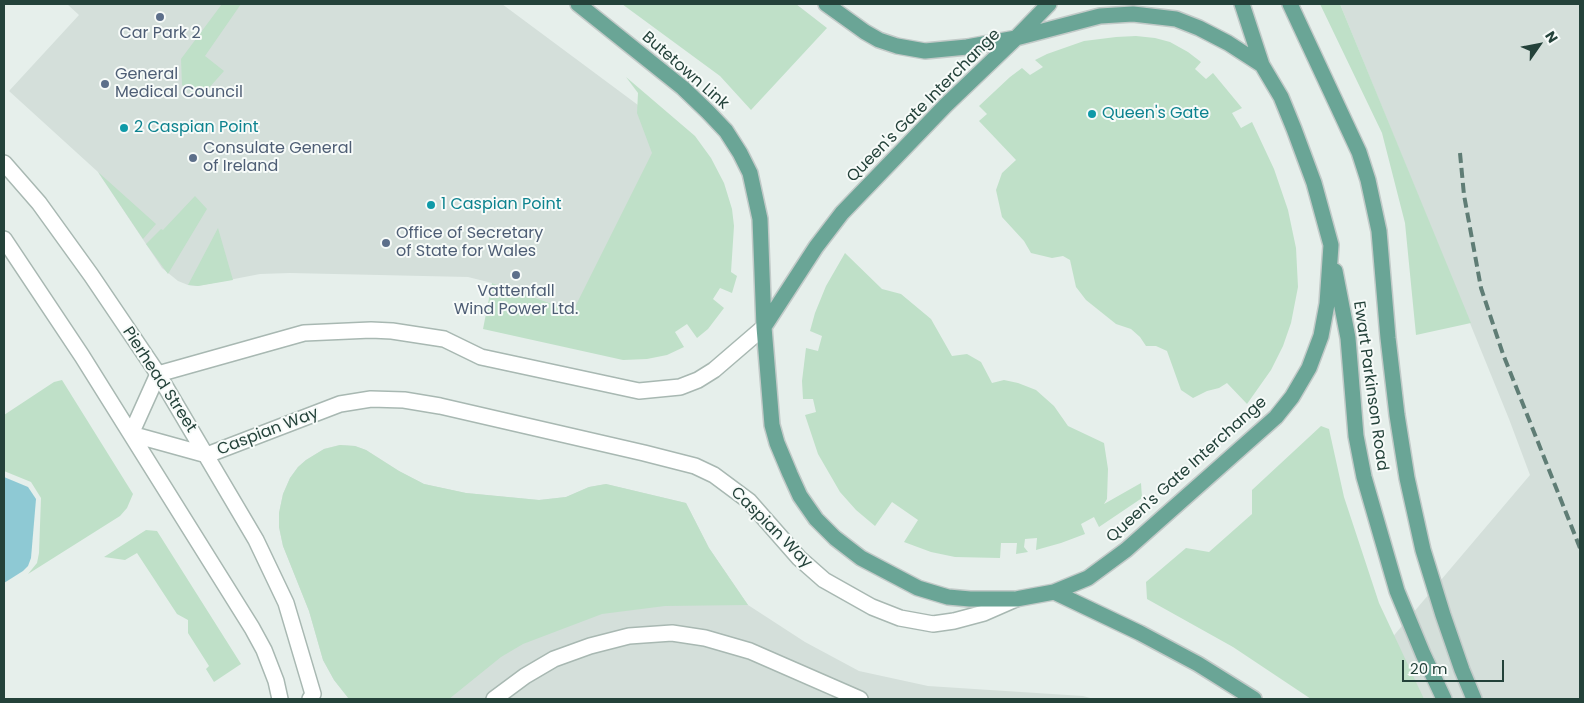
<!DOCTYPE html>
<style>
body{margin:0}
#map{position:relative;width:1584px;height:703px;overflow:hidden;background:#e6efeb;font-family:Poppins,sans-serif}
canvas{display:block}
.frame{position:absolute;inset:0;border:5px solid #24423a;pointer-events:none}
.north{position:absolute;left:1514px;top:20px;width:50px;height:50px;-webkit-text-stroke:4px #f7fbf9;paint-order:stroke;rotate:57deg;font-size:14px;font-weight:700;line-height:20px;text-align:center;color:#24423a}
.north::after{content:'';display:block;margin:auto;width:18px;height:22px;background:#24423a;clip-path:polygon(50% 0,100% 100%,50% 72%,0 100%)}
.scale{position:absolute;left:1402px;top:660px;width:102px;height:22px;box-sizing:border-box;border:2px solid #24423a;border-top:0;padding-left:6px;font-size:15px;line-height:18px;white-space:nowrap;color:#24423a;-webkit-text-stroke:4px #f7fbf9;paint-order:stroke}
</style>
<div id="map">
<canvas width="1584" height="703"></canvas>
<div class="frame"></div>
<div class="north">N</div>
<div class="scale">20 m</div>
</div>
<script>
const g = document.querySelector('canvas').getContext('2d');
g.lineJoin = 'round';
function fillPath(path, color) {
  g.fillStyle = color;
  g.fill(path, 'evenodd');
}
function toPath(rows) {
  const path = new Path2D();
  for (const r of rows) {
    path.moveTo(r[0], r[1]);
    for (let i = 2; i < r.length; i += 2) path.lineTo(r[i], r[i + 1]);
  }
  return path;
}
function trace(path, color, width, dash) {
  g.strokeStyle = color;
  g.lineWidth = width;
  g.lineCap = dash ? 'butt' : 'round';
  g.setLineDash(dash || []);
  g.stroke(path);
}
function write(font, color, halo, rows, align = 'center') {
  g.font = font + ' Poppins,sans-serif';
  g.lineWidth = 4;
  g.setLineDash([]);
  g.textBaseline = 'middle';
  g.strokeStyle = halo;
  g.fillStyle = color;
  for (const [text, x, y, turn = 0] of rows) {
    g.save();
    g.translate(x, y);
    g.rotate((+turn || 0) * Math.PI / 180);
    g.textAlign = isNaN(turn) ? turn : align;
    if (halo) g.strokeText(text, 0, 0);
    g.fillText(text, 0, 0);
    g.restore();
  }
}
const built = toPath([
 [67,4,502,4,642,108,676,141,573,311,492,283,468,277,290,273,260,274,198,286,188,285,178,281,162,268,98,172,9,91,79,15],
 [1340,4,1580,4,1580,699,1340,699,1530,475,1509,419],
 [340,445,355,446,366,450,399,471,424,484,466,493,539,500,566,497,589,487,606,484,686,503,709,548,748,605,805,642,859,671,928,686,1083,696,1094,699,349,699,334,680,323,660,309,611,283,546,279,527,279,513,283,494,290,478,298,467,306,460,324,449]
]);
const green = toPath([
 [222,4,241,4,205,56,224,71,200,98,182,85,181,59],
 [622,4,796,4,827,28,751,110,720,76],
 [1320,4,1340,4,1471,323,1416,335,1405,223,1382,133],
 [1136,36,1155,38,1170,42,1188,52,1201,62,1195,69,1206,79,1213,73,1242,108,1232,113,1241,128,1252,122,1274,169,1288,210,1296,248,1298,287,1291,323,1283,346,1271,370,1247,404,1227,383,1219,388,1207,391,1193,398,1181,390,1167,351,1156,346,1146,346,1140,337,1131,329,1116,324,1086,300,1076,287,1070,260,1063,256,1052,258,1031,253,1024,241,1002,217,996,190,1002,173,1016,160,979,121,987,114,979,106,1010,77,1022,68,1030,75,1043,67,1035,60,1047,54,1084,41,1116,37],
 [626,77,695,136,711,158,724,183,732,209,734,226,731,272,737,276,732,293,720,288,713,299,724,308,708,329,697,338,687,324,675,332,684,347,667,355,647,359,623,360,483,329,492,283,573,311,652,153,637,113,638,93],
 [98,172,156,224,143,239],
 [195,196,207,209,168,274,146,244,161,229,163,230],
 [218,228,233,280,198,286,188,285],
 [845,253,882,289,901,294,931,319,952,356,967,354,981,362,992,383,1004,380,1018,383,1036,390,1054,406,1068,426,1104,443,1108,469,1107,499,1104,504,1141,483,1142,498,1099,527,1094,517,1081,524,1085,534,1061,543,1036,550,1037,538,1025,539,1024,547,1028,552,1016,554,1017,543,1001,543,1000,558,955,557,931,552,904,542,918,520,892,502,875,526,856,510,840,492,818,454,805,415,816,412,813,399,803,399,802,381,806,348,818,351,822,336,810,331,815,313,826,286],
 [62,380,133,494,127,508,120,516,28,574,37,563,39,553,41,498,31,482,4,471,4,415,54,382],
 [1321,426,1329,429,1344,497,1379,603,1424,699,1311,699,1233,647,1147,599,1146,582,1186,548,1209,552,1252,514,1252,490],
 [340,445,355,446,366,450,399,471,424,484,466,493,539,500,566,497,589,487,606,484,686,503,709,548,748,605,665,606,602,614,523,644,501,657,449,699,349,699,334,680,323,660,309,611,283,546,279,527,279,513,283,494,290,478,298,467,306,460,324,449],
 [146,530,157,531,241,664,214,682,206,669,209,666,188,633,188,620,177,614,137,553,125,560,104,557]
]);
const water = toPath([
 [4,477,28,487,36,499,31,558,28,566,23,571,4,583]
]);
const street = toPath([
 [4,163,39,203,91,275,158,374,256,540,286,603,313,694,310,699],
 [4,239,82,356,252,628,264,650,276,681,280,699],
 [131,434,207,455,340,404,371,399,404,400,440,406,644,453,695,466,714,475,749,501,799,558,824,580,872,607,900,618,933,624,954,621,984,613,1016,599],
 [131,434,158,374,304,333,371,330,392,331,444,339,481,357,639,391,680,387,698,380,714,370,764,327],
 [494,699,525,676,554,659,590,646,629,636,672,633,705,638,750,651,860,699]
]);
const primary = toPath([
 [578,4,683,88,708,112,726,131,740,153,750,173,760,219,764,327,772,425,777,443,790,474,800,496,816,519,835,538,861,558,918,588,948,597,970,599,1016,599,1054,592,1088,578,1126,550,1276,417,1292,397,1309,368,1321,336,1327,304,1331,245,1314,183,1294,129,1281,97,1262,65,1228,43,1199,28,1176,19,1133,14,1100,16,1016,38,946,105,842,213,816,247,764,327],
 [826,4,865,32,879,40,897,46,925,51,967,47,1016,38,1049,4],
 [1242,4,1262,65],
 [1290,4,1359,152,1368,180,1379,231,1388,338,1397,415,1407,478,1423,550,1443,615,1462,670,1474,699],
 [1335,271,1348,338,1356,436,1364,477,1397,591,1423,654,1444,699],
 [1054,592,1140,633,1198,664,1254,699]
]);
const rail = toPath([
 [1460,153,1464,195,1481,288,1503,354,1580,548]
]);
const markers = [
 [160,17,5,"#5c6f8a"],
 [105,84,5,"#5c6f8a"],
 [1092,114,5,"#0f9aa8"],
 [124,128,5,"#0f9aa8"],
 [193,158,5,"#5c6f8a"],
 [431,205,5,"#0f9aa8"],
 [386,243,5,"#5c6f8a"],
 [516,275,5,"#5c6f8a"]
];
const serviceNames = [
 ["Car Park 2",160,34,"center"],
 ["General",115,75],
 ["Medical Council",115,93],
 ["Consulate General",203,149],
 ["of Ireland",203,167],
 ["Office of Secretary",396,234],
 ["of State for Wales",396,252],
 ["Vattenfall",516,292,"center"],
 ["Wind Power Ltd.",516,310,"center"]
];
const streetNames = [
 ["Butetown Link",685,71,41],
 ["Queen's Gate Interchange",924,106,-45],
 ["Pierhead Street",159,380,57],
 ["Ewart Parkinson Road",1370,386,82],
 ["Caspian Way",268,432,-21],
 ["Queen's Gate Interchange",1187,470,-42],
 ["Caspian Way",771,528,45]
];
const cultureNames = [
 ["Queen's Gate",1102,114],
 ["2 Caspian Point",134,128],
 ["1 Caspian Point",441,205]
];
fillPath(built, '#d4dfda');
fillPath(green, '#bfe0c8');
fillPath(water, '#8ec9d4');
trace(street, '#a8b8b2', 18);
trace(primary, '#c2cac8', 18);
trace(street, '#fff', 15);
trace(primary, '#6aa596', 15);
trace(rail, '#5f7d75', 4, [10, 5]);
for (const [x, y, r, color] of markers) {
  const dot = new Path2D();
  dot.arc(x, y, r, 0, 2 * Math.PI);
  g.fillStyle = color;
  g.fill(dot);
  trace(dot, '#f7fbf9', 2);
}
write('16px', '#4e5e75', '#f7fbf9', serviceNames, 'left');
write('16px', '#24423a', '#f7fbf9', streetNames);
write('16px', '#0d838f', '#f7fbf9', cultureNames, 'left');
</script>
